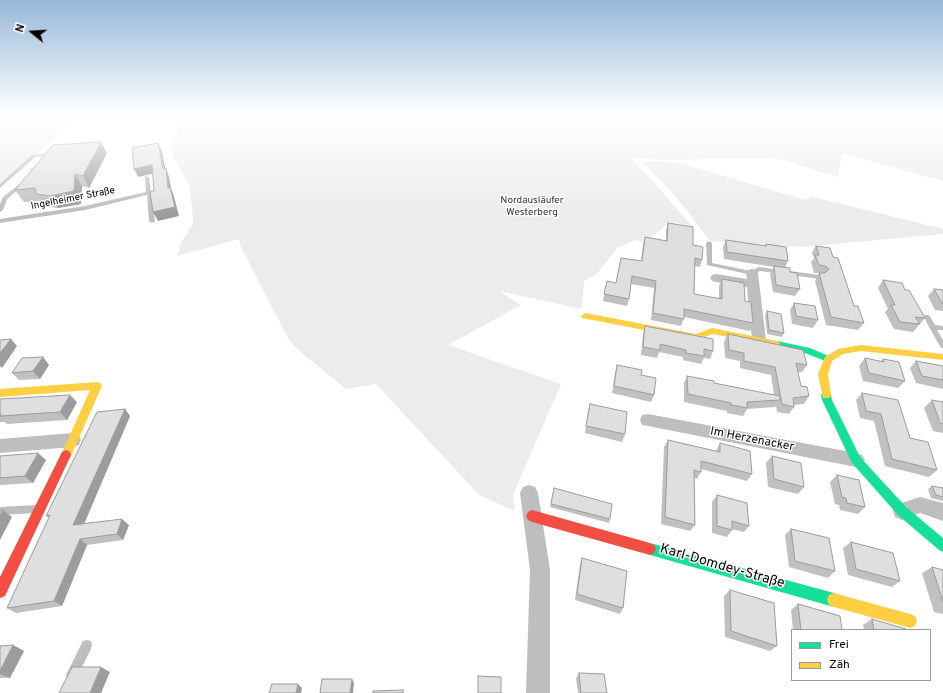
<!DOCTYPE html>
<meta charset="utf-8">
<style>
body{margin:0}
#map{position:relative;width:943px;height:693px;overflow:hidden;background:#fff;font-family:Overpass,sans-serif}
canvas{display:block}
.legend{position:absolute;left:791px;top:629px;width:140px;height:52px;box-sizing:border-box;background:#fff;border:1px solid #999;margin:0;padding:5px 7px;list-style:none;font-size:12px;color:#000}
.legend li{display:flex;align-items:center;gap:8px;height:20px}
.legend b{width:20px;border:1px solid #999}
.north{position:absolute;left:12px;top:12px;width:40px;height:40px;-webkit-text-stroke:3px #fff;paint-order:stroke;rotate:288deg;font-size:11px;font-weight:700;line-height:16px;text-align:center;color:#000}
.north::after{content:'';display:block;margin:auto;width:14px;height:18px;background:#000;clip-path:polygon(50% 0,100% 100%,50% 72%,0 100%)}
</style>
<div id="map">
<canvas width="943" height="693"></canvas>
<ul class="legend">
<li><b style="height:5px;background:#16e098"></b>Frei</li>
<li><b style="height:5px;background:#ffcf43"></b>Zäh</li>
</ul>
<div class="north">N</div>
</div>
<script>
const g = document.querySelector('canvas').getContext('2d');
g.lineJoin = 'round';
function fillPath(path, color) {
  g.fillStyle = color;
  g.fill(path, 'evenodd');
}
function toPath(rows) {
  const path = new Path2D();
  for (const r of rows) {
    path.moveTo(r[0], r[1]);
    for (let i = 2; i < r.length; i += 2) path.lineTo(r[i], r[i + 1]);
  }
  return path;
}
function trace(path, color, width, dash) {
  g.strokeStyle = color;
  g.lineWidth = width;
  g.lineCap = dash ? 'butt' : 'round';
  g.setLineDash(dash || []);
  g.stroke(path);
}
function write(font, color, halo, rows, align = 'center') {
  g.font = font + ' Overpass,sans-serif';
  g.lineWidth = 3;
  g.setLineDash([]);
  g.textBaseline = 'middle';
  g.strokeStyle = halo;
  g.fillStyle = color;
  for (const [text, x, y, turn = 0] of rows) {
    g.save();
    g.translate(x, y);
    g.rotate((+turn || 0) * Math.PI / 180);
    g.textAlign = isNaN(turn) ? turn : align;
    if (halo) g.strokeText(text, 0, 0);
    g.fillText(text, 0, 0);
    g.restore();
  }
}
const green = toPath([
 [0,116,79,116,0,187],
 [188,116,943,116,943,181,842,153,838,177,777,158,659,160,631,157,692,226,670,222,645,242,634,240,621,247,619,246,596,275,584,281,582,309,499,291,521,305,448,345,561,384,513,495,515,511,479,495,376,384,346,389,297,349,289,340,241,247,239,239,177,256,181,243,193,224,193,219,190,187,169,147],
 [657,161,680,163,806,200,810,196,943,229,943,234,801,247,710,241,688,212,669,189,641,162]
]);
const lane = toPath([
 [55,153,57,154,57,155,35,157,0,188,0,184,32,155,55,153],
 [145,176,149,177,155,221,154,222,152,223,149,221,147,195,85,210,0,223,0,219,85,206,146,192,145,176],
 [21,183,25,184,7,199,3,210,0,212,0,204,3,197,21,183],
 [709,241,712,243,712,263,751,271,759,267,820,275,823,277,820,279,760,271,752,275,707,265,706,243,709,241],
 [925,315,929,315,935,325,943,326,943,330,937,330,943,340,943,348,941,348,929,327,924,317,925,315],
 [36,505,39,506,41,509,39,512,36,513,0,515,0,507,36,505],
 [87,640,91,641,92,645,91,649,76,679,72,681,68,679,66,675,83,641,87,640]
]);
const street = toPath([
 [752,269,756,270,758,273,766,340,764,343,759,345,754,343,752,340,747,287,716,282,712,281,710,278,712,275,716,274,747,279,746,273,748,270,752,269],
 [648,414,856,453,862,455,865,460,862,465,856,467,648,426,642,425,640,420,642,415,648,414],
 [73,433,79,435,81,440,79,445,73,447,0,453,0,439,73,433],
 [529,485,535,487,538,493,550,570,550,693,526,693,530,570,520,493,523,487,529,485],
 [920,497,943,503,943,521,920,513,902,520,895,517,893,511,895,505,920,497]
]);
const fast = toPath([
 [777,341,810,348,831,357,833,359,828,362,805,353,774,346,773,344,774,342,777,341],
 [826,391,829,392,831,395,832,400,860,457,906,507,943,538,943,552,939,550,898,515,852,463,822,400,821,395,823,392,826,391],
 [650,543,834,593,839,595,841,600,839,605,834,607,650,555,646,553,644,549,646,545,650,543]
]);
const slow = toPath([
 [585,313,696,334,712,328,777,341,781,344,777,347,713,334,696,340,582,318,581,316,585,313],
 [861,345,943,354,943,360,861,351,843,354,832,361,828,374,831,395,829,398,823,398,818,374,825,357,838,349,861,345],
 [97,382,100,383,102,386,70,458,66,460,62,458,61,455,90,390,0,397,0,389,97,382],
 [834,593,910,614,915,616,917,621,915,626,910,628,834,607,829,605,827,600,829,595,834,593]
]);
const jam = toPath([
 [66,450,70,452,71,455,5,596,0,598,0,577,62,452,66,450],
 [532,510,650,543,654,545,656,549,654,553,650,555,532,522,528,520,526,516,528,512,532,510]
]);
const wall = toPath([
 [107,153,89,188,82,186,81,204,58,208,44,206,41,201,24,202,15,190],
 [668,223,693,245,702,260,700,267,695,266,694,294,719,299,719,286,722,279,745,301,753,323,750,331,684,317,681,326,651,320,654,288,631,284,629,299,627,306,603,301,607,281,616,283,621,258,641,261,643,244,645,237,666,241,666,230],
 [726,240,765,246,766,244,788,261,785,268,790,272,800,289,795,296,773,292,770,274,774,267,724,259,723,247],
 [816,246,833,257,854,306,864,323,858,330,826,325,815,281,819,273,814,273,811,262,814,258,812,253],
 [883,280,905,290,925,318,913,332,894,329,885,312,888,309,878,288],
 [934,289,943,290,943,311,935,310,928,296],
 [794,303,818,320,813,328,792,324,790,310],
 [767,311,784,333,782,337,767,334,765,315],
 [645,326,713,351,710,359,704,358,701,364,683,360,683,357,659,352,657,358,641,355,643,334],
 [728,334,807,365,802,372,798,372,801,386,809,396,804,404,794,405,794,407,789,414,777,412,776,406,775,407,747,409,743,416,727,413,727,411,684,402,684,383,687,376,714,383,774,395,771,375,740,368,740,361,725,358,724,342],
 [865,358,881,361,883,359,905,381,898,388,863,381,859,366],
 [916,361,943,366,943,389,916,383,910,368],
 [49,365,40,379,19,380,12,373],
 [617,365,654,395,651,402,612,393,615,373],
 [862,393,910,438,937,470,929,477,885,466,874,421,860,418,856,400],
 [0,399,77,402,67,420,7,424,5,422,0,422],
 [932,400,943,402,943,433,933,431,924,408],
 [590,404,625,434,622,442,585,433,588,411],
 [125,409,130,416,84,524,129,525,123,540,87,545,62,606,16,613,7,608,49,518,46,516],
 [668,440,716,451,720,443,752,474,747,481,701,469,701,472,697,479,694,478,695,525,690,531,661,524,664,447],
 [0,456,46,460,33,483,0,485],
 [772,456,804,487,798,494,768,487,766,463],
 [837,475,865,507,858,514,840,510,839,505,835,504,830,482],
 [932,486,943,488,943,501,931,498,928,489],
 [554,488,610,519,609,523,550,507],
 [717,495,749,526,744,532,732,529,732,530,727,537,712,533,712,502],
 [791,529,835,571,828,578,789,567,785,535],
 [851,542,900,581,892,587,848,575,843,548],
 [582,558,623,608,620,614,575,600,580,564],
 [932,567,943,570,943,614,934,612,922,573],
 [730,590,777,646,770,651,725,637,724,596],
 [798,604,842,630,793,630,791,610],
 [872,619,907,630,864,630,863,625],
 [13,645,24,651,10,678,0,678,0,646],
 [579,673,607,693,578,693,576,678]
]);
const shadedWall = toPath([
 [101,142,107,153,89,188,83,176],
 [158,143,162,151,166,172,166,168,169,177,171,188,174,196,179,216,158,221,153,212,168,188],
 [152,165,156,173,138,177,134,169],
 [75,174,82,186,81,204,58,208,50,196],
 [11,339,17,346,2,368,0,366,0,353],
 [43,357,49,365,40,379,33,371],
 [70,395,77,402,67,420,60,412],
 [125,409,130,416,81,531,73,525],
 [38,453,46,460,33,483,25,476],
 [3,510,12,517,0,540,0,516],
 [122,519,129,525,123,540,117,534],
 [80,539,87,545,62,606,54,601],
 [13,645,24,651,10,678,0,674,0,671],
 [101,667,110,672,101,693,90,693],
 [352,679,354,683,353,693,350,693],
 [298,684,302,688,301,693,296,693]
]);
const building = toPath([
 [101,142,83,176,75,174,74,191,50,196,36,194,35,188,15,190,53,145,101,142],
 [158,143,163,169,166,168,168,188,170,187,175,207,153,212,150,192,154,191,152,165,134,169,132,148,158,143],
 [668,223,693,227,693,245,703,247,702,260,695,258,694,294,722,299,722,279,744,283,745,301,751,302,753,323,684,309,684,319,653,313,656,281,632,276,629,299,604,294,607,281,616,283,621,258,642,261,645,237,667,241,668,223],
 [726,240,766,246,766,244,786,247,788,261,727,252,726,240],
 [816,246,830,248,833,257,838,258,854,306,858,306,864,323,831,317,819,273,825,273,829,269,825,266,819,265,815,255,819,255,816,246],
 [774,266,790,268,790,272,797,273,800,289,776,285,774,266],
 [883,280,902,283,905,290,909,290,925,318,915,317,920,324,900,322,891,305,895,305,883,280],
 [934,289,943,290,943,303,942,303,934,289],
 [794,303,815,306,818,320,796,316,794,303],
 [767,311,781,314,784,333,769,330,767,311],
 [645,326,713,339,713,351,704,349,704,356,686,353,686,350,660,344,660,350,643,347,645,326],
 [728,334,803,350,807,365,796,363,801,386,807,387,809,396,793,398,794,407,782,404,775,367,744,361,744,353,729,350,728,334],
 [11,339,0,353,0,340,11,339],
 [43,357,33,371,12,373,22,358,43,357],
 [865,358,884,362,883,359,899,362,905,381,869,373,865,358],
 [916,361,943,366,943,380,922,376,916,361],
 [617,365,642,370,641,375,656,378,654,395,614,386,617,365],
 [687,376,714,381,714,383,780,396,780,400,747,402,747,408,731,405,731,403,688,394,687,376],
 [862,393,898,400,910,438,928,442,937,470,892,459,881,414,866,411,862,393],
 [70,395,60,412,0,416,1,414,0,414,0,399,70,395],
 [932,400,943,402,943,424,940,423,932,400],
 [590,404,627,412,625,434,586,426,590,404],
 [125,409,73,525,122,519,117,534,80,539,54,601,7,608,50,515,46,516,97,412,125,409],
 [668,440,720,452,720,443,750,451,752,474,701,461,701,472,694,470,695,525,665,517,668,440],
 [38,453,25,476,0,478,0,456,38,453],
 [772,456,801,463,804,487,774,479,772,456],
 [837,475,859,480,865,507,847,503,846,498,842,497,837,475],
 [932,486,943,488,943,497,936,495,932,486],
 [554,488,612,504,610,519,551,504,554,488],
 [717,495,747,503,749,526,732,521,732,530,717,526,717,495],
 [3,510,0,516,0,511,3,510],
 [791,529,829,538,835,571,795,561,791,529],
 [851,542,893,553,900,581,856,569,851,542],
 [582,558,627,571,623,608,577,594,582,558],
 [932,567,943,570,943,602,932,567],
 [730,590,774,603,777,646,731,631,730,590],
 [798,604,840,616,842,630,801,630,798,604],
 [872,619,906,629,907,630,874,630,872,619],
 [13,645,0,671,0,646,13,645],
 [72,667,101,667,90,693,59,693,72,667],
 [579,673,604,674,607,693,581,693,579,673],
 [478,676,501,677,501,693,478,693,478,676],
 [322,679,352,679,350,693,320,693,322,679],
 [272,684,298,684,296,693,269,693,272,684],
 [403,690,403,693,373,693,373,691,403,690]
]);
const farStreetnames = [
 ["Ingelheimer Straße",73,199,-11]
];
const farParknames = [
 ["Nordausläufer",532,201],
 ["Westerberg",532,213]
];
const streetNames = [
 ["Im Herzenacker",752,440,11]
];
const nearStreetnames = [
 ["Karl-Domdey-Straße",722,567,16]
];
fillPath(green, '#ececec');
fillPath(lane, '#bebebe');
fillPath(street, '#bebebe');
fillPath(fast, '#16e098');
fillPath(slow, '#ffcf43');
fillPath(jam, '#f24e42');
fillPath(wall, '#c0c0c0');
fillPath(shadedWall, '#9c9c9c');
fillPath(building, '#dfdfdf');
trace(building, '#9c9c9c', 1);
const sky = g.createLinearGradient(0, 0, 0, 213);
sky.addColorStop(0, '#97b8d8');
sky.addColorStop(0.54, '#fff');
sky.addColorStop(1, '#ffffff00');
g.fillStyle = sky;
g.fillRect(0, 0, 943, 213);
write('10px', '#000', '#fff', farStreetnames);
write('10px', '#333', '#fff', farParknames);
write('12px', '#000', '#fff', streetNames);
write('14px', '#000', '#fff', nearStreetnames);
</script>
